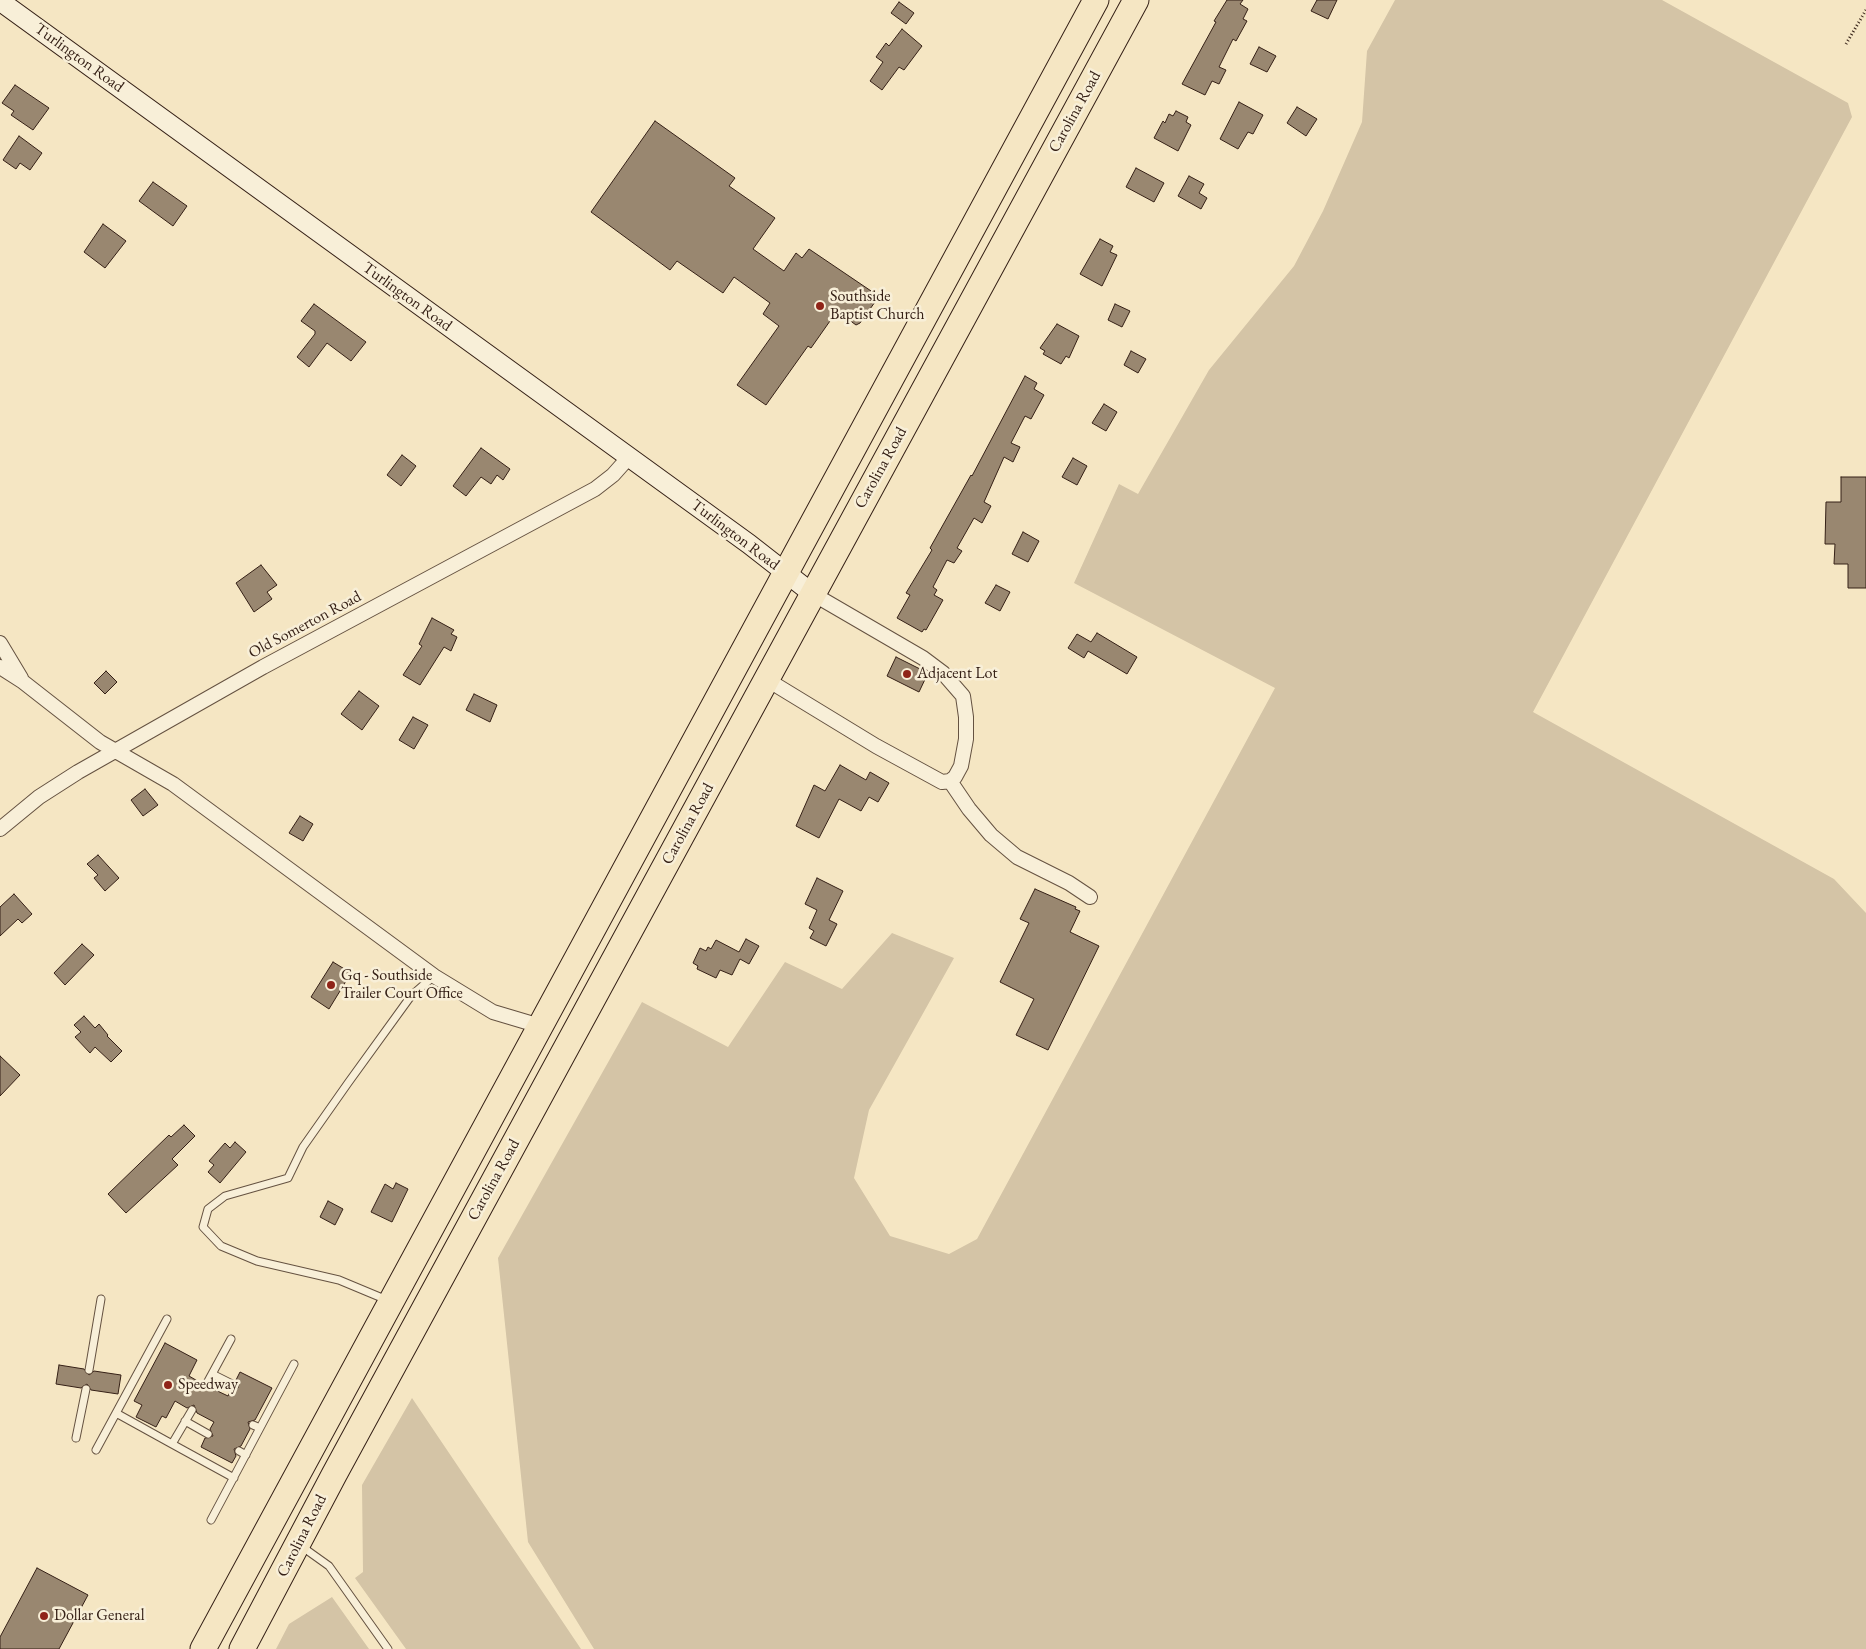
<!DOCTYPE html>
<style>
body{margin:0}
canvas{display:block;background:#f5e6c3}
</style>
<canvas width="1866" height="1649"></canvas>
<script>
const g = document.querySelector('canvas').getContext('2d');
g.lineJoin = 'round';
function fillPath(path, color) {
  g.fillStyle = color;
  g.fill(path, 'evenodd');
}
function toPath(rows) {
  const path = new Path2D();
  for (const r of rows) {
    path.moveTo(r[0], r[1]);
    for (let i = 2; i < r.length; i += 2) path.lineTo(r[i], r[i + 1]);
  }
  return path;
}
function trace(path, color, width, dash) {
  g.strokeStyle = color;
  g.lineWidth = width;
  g.lineCap = dash ? 'butt' : 'round';
  g.setLineDash(dash || []);
  g.stroke(path);
}
function write(font, color, halo, rows, align = 'center') {
  g.font = font + ' "EB Garamond",serif';
  g.lineWidth = 5;
  g.setLineDash([]);
  g.textBaseline = 'middle';
  g.strokeStyle = halo;
  g.fillStyle = color;
  for (const [text, x, y, turn = 0] of rows) {
    g.save();
    g.translate(x, y);
    g.rotate((+turn || 0) * Math.PI / 180);
    g.textAlign = isNaN(turn) ? turn : align;
    if (halo) g.strokeText(text, 0, 0);
    g.fillText(text, 0, 0);
    g.restore();
  }
}
const green = toPath([
 [1395,0,1662,0,1848,103,1852,117,1533,712,1834,879,1866,913,1866,1649,594,1649,528,1542,498,1258,642,1002,728,1047,785,962,842,989,892,933,954,958,869,1110,854,1178,890,1236,949,1254,977,1239,1275,688,1074,583,1119,484,1138,494,1209,370,1294,266,1323,211,1362,122,1367,51],
 [412,1398,581,1649,406,1649,355,1578,363,1572,362,1485],
 [332,1597,369,1649,276,1649,289,1624]
]);
const building = toPath([
 [1227,0,1243,0,1240,4,1248,9,1243,19,1247,21,1236,41,1233,39,1219,67,1226,70,1219,84,1212,81,1205,95,1182,84,1216,22,1214,21,1227,0],
 [1317,0,1337,0,1328,19,1311,11,1317,0],
 [899,2,914,13,906,24,891,13,899,2],
 [902,29,922,46,904,70,899,67,882,90,870,81,883,62,876,57,886,43,889,46,902,29],
 [1259,47,1276,56,1267,72,1250,64,1259,47],
 [15,85,49,108,33,130,11,115,14,111,2,103,15,85],
 [1239,102,1263,115,1253,134,1248,132,1238,149,1220,139,1239,102],
 [1297,107,1317,119,1306,136,1287,123,1297,107],
 [1176,111,1188,117,1186,122,1191,125,1178,151,1154,138,1163,121,1165,123,1169,114,1173,116,1176,111],
 [655,121,735,178,729,186,775,218,753,249,784,271,796,253,802,258,809,249,877,295,873,301,875,302,860,323,856,325,837,311,811,348,808,346,766,405,737,385,779,326,763,314,770,303,734,277,723,293,677,261,670,270,591,212,655,121],
 [19,136,42,153,30,170,20,163,16,169,3,160,19,136],
 [1136,168,1164,183,1154,202,1126,187,1136,168],
 [1189,176,1204,184,1199,193,1207,198,1201,209,1178,196,1189,176],
 [153,182,187,206,173,226,139,201,153,182],
 [103,224,126,241,105,268,84,252,103,224],
 [1100,239,1113,246,1110,252,1117,255,1102,286,1080,274,1100,239],
 [314,304,366,342,351,361,327,343,309,367,297,357,315,334,315,331,301,321,314,304],
 [1115,304,1130,311,1122,327,1108,320,1115,304],
 [1057,324,1079,336,1069,358,1066,356,1061,364,1043,354,1045,351,1040,348,1057,324],
 [1131,351,1146,359,1138,373,1124,365,1131,351],
 [1025,376,1037,383,1034,389,1044,395,1031,419,1025,416,1011,443,1020,447,1013,462,1004,457,984,502,991,506,982,523,974,518,957,548,962,551,954,563,947,560,933,587,937,590,934,595,943,600,926,630,924,629,922,632,897,618,910,595,906,593,932,550,930,548,971,475,972,476,1025,376],
 [1104,404,1117,412,1106,431,1092,423,1104,404],
 [481,448,510,469,503,480,497,475,491,484,481,477,466,496,453,486,481,448],
 [402,455,416,466,401,486,387,475,402,455],
 [1073,458,1087,466,1077,485,1062,477,1073,458],
 [1841,477,1866,477,1866,588,1848,588,1848,564,1834,564,1835,544,1825,544,1826,502,1841,502,1841,477],
 [1023,532,1039,541,1028,562,1012,554,1023,532],
 [261,565,277,585,267,592,272,599,254,612,236,583,261,565],
 [996,585,1010,592,1000,611,985,603,996,585],
 [432,618,454,630,451,634,457,637,451,651,444,647,420,685,403,675,422,646,419,644,432,618],
 [1097,633,1137,657,1127,674,1088,651,1084,658,1068,648,1077,634,1091,642,1097,633],
 [896,657,928,673,919,692,887,676,896,657],
 [106,671,117,682,105,694,94,683,106,671],
 [359,691,379,706,362,730,341,714,359,691],
 [474,694,497,705,490,722,466,710,474,694],
 [413,717,428,725,414,749,399,740,413,717],
 [840,765,866,780,870,772,889,783,878,802,869,797,861,811,839,799,819,838,796,826,814,785,825,791,840,765],
 [145,789,158,805,143,816,131,800,145,789],
 [300,816,313,824,303,841,289,833,300,816],
 [98,855,119,878,105,891,94,878,98,875,87,864,98,855],
 [817,878,843,891,829,920,837,924,826,946,810,938,814,931,809,928,817,910,805,904,817,878],
 [1035,889,1076,907,1075,909,1080,911,1070,932,1099,946,1048,1050,1016,1035,1034,999,1000,982,1029,923,1020,919,1035,889],
 [14,894,32,914,22,923,18,919,0,936,0,907,14,894],
 [746,939,759,946,749,964,740,959,732,975,720,970,716,978,697,969,698,966,693,963,700,948,706,951,708,947,711,949,716,940,739,952,746,939],
 [82,944,94,955,65,985,54,973,82,944],
 [333,962,351,973,329,1009,311,997,333,962],
 [84,1016,95,1028,99,1024,108,1035,107,1036,122,1051,111,1062,95,1047,90,1053,75,1037,81,1032,74,1025,84,1016],
 [0,1056,20,1075,0,1096,0,1056],
 [184,1125,195,1136,172,1159,178,1165,126,1213,108,1194,169,1135,171,1137,184,1125],
 [235,1142,246,1152,220,1183,208,1172,214,1165,209,1161,225,1143,230,1148,235,1142],
 [396,1183,408,1189,392,1222,371,1212,385,1184,393,1189,396,1183],
 [328,1201,343,1209,335,1225,320,1217,328,1201],
 [165,1343,197,1360,189,1376,201,1383,204,1390,211,1388,228,1396,231,1390,238,1388,239,1384,236,1380,240,1372,272,1388,255,1420,248,1422,250,1429,241,1446,234,1449,236,1456,232,1463,201,1447,205,1438,213,1436,210,1429,214,1422,197,1413,194,1405,187,1408,175,1401,166,1418,162,1416,156,1427,136,1417,142,1405,134,1401,165,1343],
 [59,1365,84,1369,89,1375,94,1371,121,1375,118,1394,91,1390,87,1384,81,1388,56,1384,59,1365],
 [37,1568,88,1595,59,1649,0,1649,0,1637,37,1568]
]);
const path = toPath([
 [1846,44,1866,10]
]);
const lane = toPath([
 [387,1300,339,1280,257,1261,221,1246,203,1227,208,1209,225,1196,288,1178,303,1147,348,1083,411,996,434,976],
 [89,1370,101,1299],
 [212,1374,234,1385],
 [206,1385,231,1339],
 [116,1413,172,1444,192,1410],
 [185,1421,208,1434],
 [253,1425,260,1428],
 [76,1438,86,1389],
 [172,1444,234,1478],
 [96,1450,167,1319],
 [239,1451,246,1455],
 [211,1520,294,1364],
 [301,1546,329,1566,388,1649]
]);
const street = toPath([
 [0,643,21,678],
 [0,667,22,681,100,742,173,784,434,976,493,1012,540,1026],
 [766,679,876,746,942,782,950,781,955,777,961,766,966,739,966,717,963,696,943,673,923,658,813,594],
 [950,781,969,809,991,835,1017,857,1069,883,1090,897],
 [0,829,39,797,78,772,263,667,595,489,613,475,629,457]
]);
const secondary = toPath([
 [0,1,749,544,813,594]
]);
const highway = toPath([
 [203,1649,1096,0],
 [242,1649,335,1473,1136,0]
]);
const markers = [
 [820,306,5,"#8f2418"],
 [907,674,5,"#8f2418"],
 [331,985,5,"#8f2418"],
 [168,1385,5,"#8f2418"],
 [44,1616,5,"#8f2418"]
];
const streetNames = [
 ["Turlington Road",79,58,36],
 ["Carolina Road",1075,112,-61],
 ["Turlington Road",407,297,36],
 ["Carolina Road",881,468,-61],
 ["Turlington Road",735,535,37],
 ["Old Somerton Road",305,625,-28],
 ["Carolina Road",688,824,-61],
 ["Carolina Road",494,1180,-61],
 ["Carolina Road",302,1536,-63]
];
const poiNames = [
 ["Southside",830,297],
 ["Baptist Church",830,315],
 ["Adjacent Lot",917,674],
 ["Gq - Southside",341,976],
 ["Trailer Court Office",341,994],
 ["Speedway",178,1385],
 ["Dollar General",54,1616]
];
fillPath(green, '#d4c4a6');
fillPath(building, '#998770');
trace(building, '#352016', 1);
trace(lane, '#655241', 9);
trace(street, '#655241', 16);
trace(secondary, '#352016', 21);
trace(highway, '#352016', 27);
trace(path, '#352016', 3, [1, 2.5]);
trace(lane, '#f8efd8', 7);
trace(street, '#f8efd8', 14);
trace(secondary, '#f8efd8', 19);
trace(highway, '#f5e6c3', 25);
for (const [x, y, r, color] of markers) {
  const dot = new Path2D();
  dot.arc(x, y, r, 0, 2 * Math.PI);
  g.fillStyle = color;
  g.fill(dot);
  trace(dot, '#f8efd8', 2);
}
write('16px', '#352016', '#f8efd8', streetNames);
write('16px', '#352016', '#f8efd8', poiNames, 'left');
</script>
